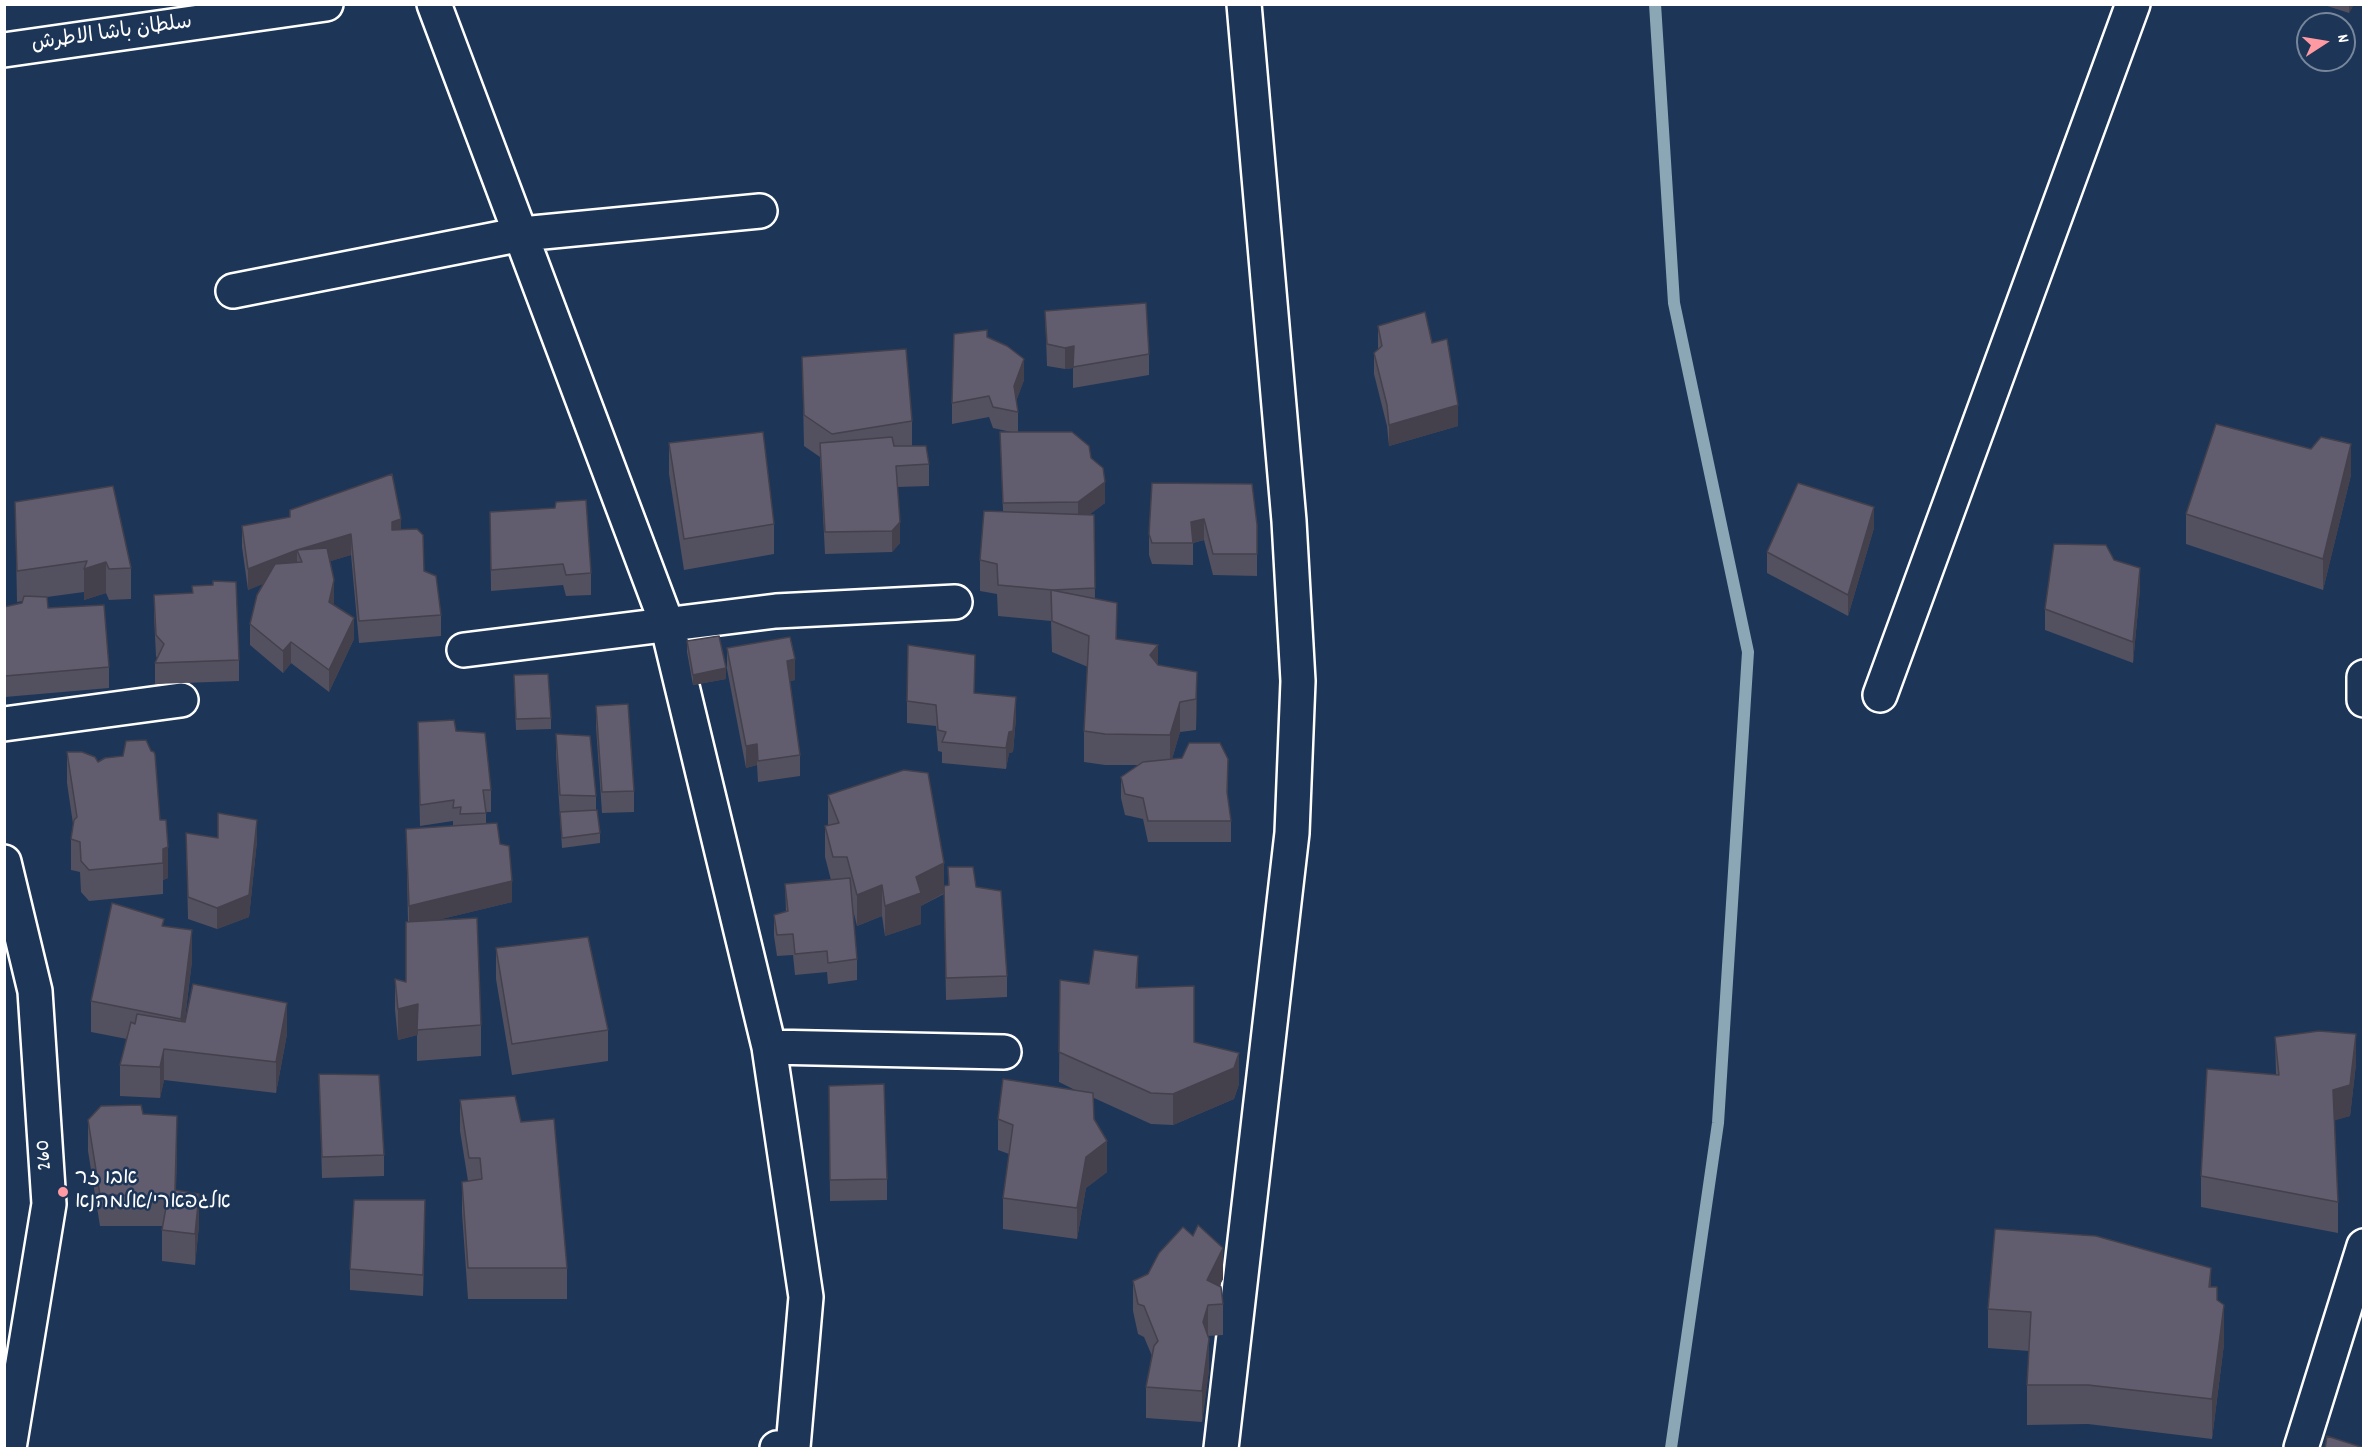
<!DOCTYPE html>
<meta charset="utf-8">
<style>
body{margin:0}
#map{position:relative;width:2368px;height:1453px;overflow:hidden;background:#1d3557;font-family:Dekko,sans-serif}
canvas{display:block}
.frame{position:absolute;inset:0;border:6px solid #fff;pointer-events:none}
.north{position:absolute;left:2296px;top:12px;width:60px;height:60px;box-sizing:border-box;background:#1d3557;border:2px solid #77869a;border-radius:50%;rotate:78deg;font-size:16px;font-weight:700;line-height:24px;text-align:center;color:#fff}
.north::after{content:'';display:block;margin:auto;width:21px;height:27px;background:#ff9aa2;clip-path:polygon(50% 0,100% 100%,50% 72%,0 100%)}
</style>
<div id="map">
<canvas width="2368" height="1453"></canvas>
<div class="frame"></div>
<div class="north">N</div>
</div>
<script>
const g = document.querySelector('canvas').getContext('2d');
g.lineJoin = 'round';
function toPath(rows) {
  const path = new Path2D();
  for (const r of rows) {
    path.moveTo(r[0], r[1]);
    for (let i = 2; i < r.length; i += 2) path.lineTo(r[i], r[i + 1]);
  }
  return path;
}
function trace(path, color, width, dash) {
  g.strokeStyle = color;
  g.lineWidth = width;
  g.lineCap = dash ? 'butt' : 'round';
  g.setLineDash(dash || []);
  g.stroke(path);
}
function fillPath(path, color) {
  g.fillStyle = color;
  g.fill(path, 'evenodd');
}
function write(font, color, halo, rows, align = 'center') {
  g.font = font + ' Dekko,"Playpen Sans Arabic","Playpen Sans Hebrew",sans-serif';
  g.lineWidth = 5;
  g.setLineDash([]);
  g.textBaseline = 'middle';
  g.strokeStyle = halo;
  g.fillStyle = color;
  for (const [text, x, y, turn = 0] of rows) {
    g.save();
    g.translate(x, y);
    g.rotate((+turn || 0) * Math.PI / 180);
    g.textAlign = isNaN(turn) ? turn : align;
    if (halo) g.strokeText(text, 0, 0);
    g.fillText(text, 0, 0);
    g.restore();
  }
}
const stream = toPath([
 [1655,4,1674,303,1748,652,1718,1123,1671,1448]
]);
const minor = toPath([
 [434,4,667,624,769,1047,806,1297,793,1447,777,1448],
 [233,291,522,234,760,211],
 [464,650,776,611,955,602],
 [2364,677,2364,700],
 [1880,695,2133,4],
 [4,724,181,700],
 [4,862,35,991,49,1204,9,1448],
 [769,1047,1004,1052],
 [1221,1448,1292,833,1298,681,1289,521,1244,4],
 [2301,1448,2364,1246]
]);
const major = toPath([
 [4,50,326,4]
]);
const wall = toPath([
 [2321,4,2354,4,2349,13],
 [1045,311,1149,354,1149,375,1073,388,1073,368,1065,369,1047,366],
 [1378,326,1432,343,1458,426,1389,446,1387,426,1374,374,1374,353,1378,350],
 [987,337,1024,380,1016,401,1018,412,1018,432,1091,458,1105,503,1090,514,1094,515,1095,599,1117,639,1158,665,1197,672,1196,730,1180,732,1172,759,1228,781,1227,797,1231,821,1231,842,1148,842,1143,819,1125,815,1121,798,1121,777,1138,765,1105,765,1084,762,1084,731,1088,667,1052,652,1051,621,998,616,997,594,980,591,980,560,1003,511,1000,432,1011,432,993,428,989,417,952,424,952,403],
 [802,357,912,421,912,446,929,464,929,486,897,487,900,543,892,552,825,554,820,457,804,446],
 [669,443,774,524,774,554,684,570,669,474],
 [2351,475,2323,590,2186,544,2186,514],
 [1252,484,1257,525,1257,576,1213,575,1204,540,1193,543,1193,565,1152,564,1149,555,1149,534],
 [15,502,131,568,131,599,109,600,106,593,84,600,84,592,47,597,48,608,109,667,109,688,5,697,4,607,22,603,23,601,17,602],
 [290,510,401,529,424,571,441,615,441,636,359,643,351,555,330,561,334,601,333,605,354,639,329,692,291,663,283,673,250,645,250,624,264,583,248,590,242,547,242,526,290,517],
 [490,512,591,573,591,595,566,596,563,585,491,591],
 [1874,528,1848,616,1767,573,1767,552],
 [2114,560,2140,589,2133,663,2045,630,2045,609],
 [192,586,239,660,239,681,155,684,155,663,157,658,156,656,154,616,154,595,192,593],
 [687,641,726,679,693,685,687,652],
 [727,648,795,680,790,681,800,755,800,776,758,782,757,765,746,768,727,669],
 [514,686,551,718,551,729,516,730],
 [974,693,1016,718,1013,752,1009,753,1006,769,942,763,942,752,938,751,936,726,907,723,907,701],
 [596,706,634,791,634,812,602,813,596,727],
 [556,734,596,796,596,810,600,833,600,843,562,848,556,755],
 [418,743,491,790,491,812,486,812,486,824,512,902,437,920,481,1025,481,1056,417,1061,417,1035,398,1040,395,1010,395,979,406,982,408,922,406,829,453,826,453,821,420,826],
 [67,752,98,762,160,820,168,878,163,880,163,894,89,901,81,892,80,872,71,870,71,839,73,824,67,783],
 [828,795,944,886,948,886,948,867,976,887,1007,976,1007,997,946,1000,944,894,921,906,921,924,885,936,882,916,857,926,853,910,857,959,857,980,828,984,827,972,795,975,793,955,777,956,774,936,774,915,786,912,785,884,831,880,825,857,825,826,828,826],
 [186,833,218,838,257,841,249,917,217,929,188,919],
 [496,948,608,1030,608,1061,512,1075,496,979],
 [192,961,185,1019,287,1034,276,1093,164,1080,160,1098,120,1096,120,1065,127,1039,91,1032,91,1001],
 [1060,980,1089,984,1138,988,1194,1042,1239,1084,1234,1099,1173,1125,1151,1124,1094,1098,1094,1119,1107,1172,1086,1188,1077,1239,1003,1229,1003,1198,1009,1154,998,1150,998,1119,1075,1090,1059,1082],
 [2275,1037,2356,1064,2350,1116,2334,1120,2338,1202,2338,1233,2201,1207,2201,1176,2276,1075],
 [319,1074,384,1155,384,1176,322,1178],
 [829,1086,887,1179,887,1200,830,1201],
 [460,1100,521,1122,567,1268,567,1299,468,1299,462,1213,462,1182,468,1181,460,1131],
 [143,1114,177,1147,176,1190,199,1225,195,1265,162,1261,162,1226,100,1226,88,1151,88,1120],
 [425,1221,423,1296,350,1290,350,1269],
 [1148,1274,1223,1279,1219,1286,1223,1304,1223,1335,1208,1336,1209,1370,1202,1422,1146,1418,1146,1387,1152,1356,1144,1337,1138,1334,1133,1311,1133,1281],
 [2211,1287,2217,1300,2224,1344,2212,1439,2088,1424,2027,1425,2027,1385,2029,1351,1988,1348,1988,1309]
]);
const shadedWall = toPath([
 [2349,4,2354,4,2349,13],
 [1074,346,1074,368,1065,369,1065,348],
 [1024,359,1024,380,1014,407,1014,386],
 [1458,405,1458,426,1389,446,1389,425],
 [2351,444,2351,475,2323,590,2323,559],
 [1105,482,1105,503,1078,523,1078,502],
 [1874,507,1874,528,1848,616,1848,595],
 [401,519,401,541,392,551,392,522],
 [1204,519,1204,540,1191,543,1191,522],
 [900,522,900,543,892,552,892,531],
 [351,534,351,555,302,570,302,562,297,550],
 [297,550,297,571,248,590,248,569],
 [106,562,106,593,84,600,84,569],
 [2140,568,2140,589,2133,663,2133,642],
 [334,580,334,601,329,623,329,602],
 [1117,603,1117,634,1116,669,1116,639],
 [354,618,354,639,329,692,329,670],
 [291,642,291,663,283,673,283,651],
 [1158,645,1158,676,1150,655],
 [795,659,795,680,787,682,787,661],
 [726,668,726,679,693,685,693,675],
 [1197,672,1197,703,1196,730,1196,699],
 [1016,697,1016,718,1013,752,1009,753,1006,769,1006,748],
 [1180,702,1180,732,1170,766,1170,735],
 [757,744,757,765,746,768,746,746],
 [257,820,257,841,249,917,217,929,217,908],
 [168,847,168,878,163,880,163,849],
 [944,863,944,893,921,906,921,924,885,936,885,906,916,877],
 [512,881,512,902,409,927,409,906],
 [882,885,882,916,857,926,857,895],
 [192,930,192,961,181,1050,181,1019],
 [1138,956,1138,986,1136,1019,1136,988],
 [287,1003,287,1034,276,1093,276,1062],
 [418,1004,418,1035,398,1040,398,1009],
 [2356,1034,2356,1064,2350,1116,2333,1121,2333,1090],
 [164,1049,164,1080,160,1098,160,1067],
 [1239,1053,1239,1084,1234,1099,1173,1125,1173,1094],
 [177,1116,177,1147,175,1221,175,1190],
 [1107,1141,1107,1172,1086,1188,1077,1239,1077,1208,1086,1157],
 [199,1194,199,1225,195,1265,195,1234],
 [425,1200,425,1221,423,1296,423,1275],
 [1223,1248,1223,1279,1210,1305,1208,1305,1208,1336,1203,1322,1207,1280],
 [2211,1268,2211,1307,2209,1287],
 [2224,1305,2224,1344,2212,1439,2212,1399],
 [1209,1339,1209,1370,1202,1422,1202,1391]
]);
const building = toPath([
 [1146,303,1149,354,1073,367,1074,346,1065,348,1047,344,1045,311,1146,303],
 [1425,312,1432,343,1447,339,1458,405,1389,425,1387,405,1374,353,1382,346,1378,326,1425,312],
 [987,330,987,337,1007,346,1024,359,1014,386,1018,412,993,407,989,396,952,403,954,334,987,330],
 [906,349,912,421,832,434,804,415,802,357,906,349],
 [2216,424,2311,449,2321,437,2351,444,2323,559,2186,514,2216,424],
 [763,432,774,524,684,539,669,443,763,432],
 [1000,432,1072,432,1089,446,1091,458,1103,468,1105,482,1078,502,1003,503,1000,432],
 [892,437,894,446,926,446,929,464,896,466,900,522,892,531,825,532,820,443,892,437],
 [392,474,401,519,392,522,392,530,417,529,423,535,424,571,436,576,441,615,359,621,351,534,297,550,327,548,334,580,329,602,354,618,329,670,291,642,283,651,250,624,257,595,275,564,302,562,297,550,248,569,242,526,290,517,290,510,392,474],
 [1152,483,1252,484,1257,525,1257,554,1213,554,1204,519,1191,522,1193,543,1152,543,1149,534,1152,483],
 [1798,483,1874,507,1848,595,1767,552,1798,483],
 [113,486,131,568,109,569,106,562,84,569,87,561,17,571,15,502,113,486],
 [586,500,591,573,566,575,563,564,491,570,490,512,555,508,556,502,586,500],
 [984,511,1094,515,1095,588,1053,590,998,585,997,564,980,560,984,511],
 [2054,544,2106,545,2114,560,2140,568,2133,642,2045,609,2054,544],
 [213,581,236,582,239,660,155,663,164,644,156,635,154,595,193,593,192,586,213,585,213,581],
 [1051,590,1117,603,1116,639,1158,645,1150,655,1158,665,1197,672,1196,699,1180,702,1170,735,1105,734,1084,731,1089,636,1052,621,1051,590],
 [24,596,47,597,48,608,104,605,109,667,5,676,4,607,22,603,24,596],
 [719,636,726,668,693,675,687,641,719,636],
 [790,637,795,659,787,661,800,755,758,761,757,744,746,746,727,648,790,637],
 [908,645,975,655,974,693,1016,697,1013,731,1009,732,1006,748,942,742,946,732,938,730,936,705,907,701,908,645],
 [548,674,551,718,516,719,514,675,548,674],
 [628,704,634,791,602,792,596,706,628,704],
 [454,720,456,731,485,733,491,790,483,790,486,813,460,814,461,807,453,808,454,800,420,805,418,722,454,720],
 [556,734,590,736,596,796,560,795,556,734],
 [146,740,151,751,154,752,155,755,160,820,166,820,168,847,163,849,163,863,89,870,81,861,80,842,71,839,74,820,77,817,67,752,82,752,95,757,98,762,105,758,123,756,126,741,146,740],
 [1189,743,1220,743,1228,759,1227,792,1231,821,1148,821,1143,798,1125,794,1121,777,1143,762,1182,758,1189,743],
 [904,770,928,773,944,863,916,877,921,893,885,906,882,885,857,895,847,857,833,857,825,826,839,823,828,795,904,770],
 [597,810,600,833,562,838,560,812,597,810],
 [218,813,257,820,249,895,217,908,188,897,186,833,218,838,218,813],
 [497,823,500,844,509,846,512,881,409,906,406,829,497,823],
 [948,867,973,867,976,887,1001,891,1007,976,946,978,944,886,949,885,948,867],
 [850,878,857,959,828,963,827,951,795,954,793,934,777,935,774,915,788,911,785,884,850,878],
 [112,903,164,919,162,926,192,930,181,1019,91,1001,112,903],
 [477,918,481,1025,417,1030,418,1004,398,1009,395,979,406,982,406,922,477,918],
 [588,937,608,1030,512,1044,496,948,588,937],
 [1094,950,1138,956,1136,988,1194,986,1194,1042,1239,1053,1234,1068,1173,1094,1151,1093,1059,1052,1060,980,1089,984,1094,950],
 [193,984,287,1003,276,1062,164,1049,160,1067,120,1065,131,1022,135,1024,137,1014,185,1022,193,984],
 [2319,1031,2356,1034,2350,1085,2333,1090,2338,1202,2201,1176,2207,1069,2279,1075,2275,1037,2319,1031],
 [319,1074,379,1075,384,1155,322,1157,319,1074],
 [1003,1079,1093,1093,1094,1119,1107,1141,1086,1157,1077,1208,1003,1198,1013,1125,998,1119,1003,1079],
 [884,1084,887,1179,830,1180,829,1086,884,1084],
 [515,1096,521,1122,554,1119,567,1268,468,1268,462,1182,482,1179,480,1158,469,1158,460,1100,515,1096],
 [141,1105,143,1114,177,1116,175,1190,199,1194,195,1234,162,1230,168,1196,100,1195,88,1120,101,1106,141,1105],
 [354,1200,425,1200,423,1275,350,1269,354,1200],
 [1198,1225,1223,1248,1207,1280,1221,1287,1223,1304,1208,1305,1203,1322,1209,1339,1202,1391,1146,1387,1154,1346,1158,1341,1144,1306,1138,1304,1133,1281,1148,1274,1159,1253,1183,1227,1193,1236,1198,1225],
 [1995,1229,2096,1236,2211,1268,2209,1287,2217,1287,2217,1300,2224,1305,2212,1399,2088,1385,2027,1385,2031,1312,1988,1309,1995,1229],
 [2327,1436,2364,1448,2364,1449,2325,1449,2327,1436]
]);
const markers = [
 [63,1192,6,"#ff9aa2"]
];
const streetNames = [
 ["سلطان باشا الاطرش",112,35,-8],
 ["260",46,1155,-94]
];
const poiNames = [
 ["אבו זר",75,1180],
 ["אלגפארי/אלמהנא",75,1204]
];
trace(stream, '#8ba6b4', 12);
trace(minor, '#fff', 38);
trace(major, '#fff', 38);
trace(minor, '#1d3557', 33);
trace(major, '#1d3557', 33);
fillPath(wall, '#53505f');
fillPath(shadedWall, '#44414d');
fillPath(building, '#615d6e');
trace(building, '#44414d', 1.5);
for (const [x, y, r, color] of markers) {
  const dot = new Path2D();
  dot.arc(x, y, r, 0, 2 * Math.PI);
  g.fillStyle = color;
  g.fill(dot);
  trace(dot, '#1d3557', 2);
}
write('21px', '#fff', '#1d3557', streetNames);
write('21px', '#fff', '#1d3557', poiNames, 'left');
</script>
